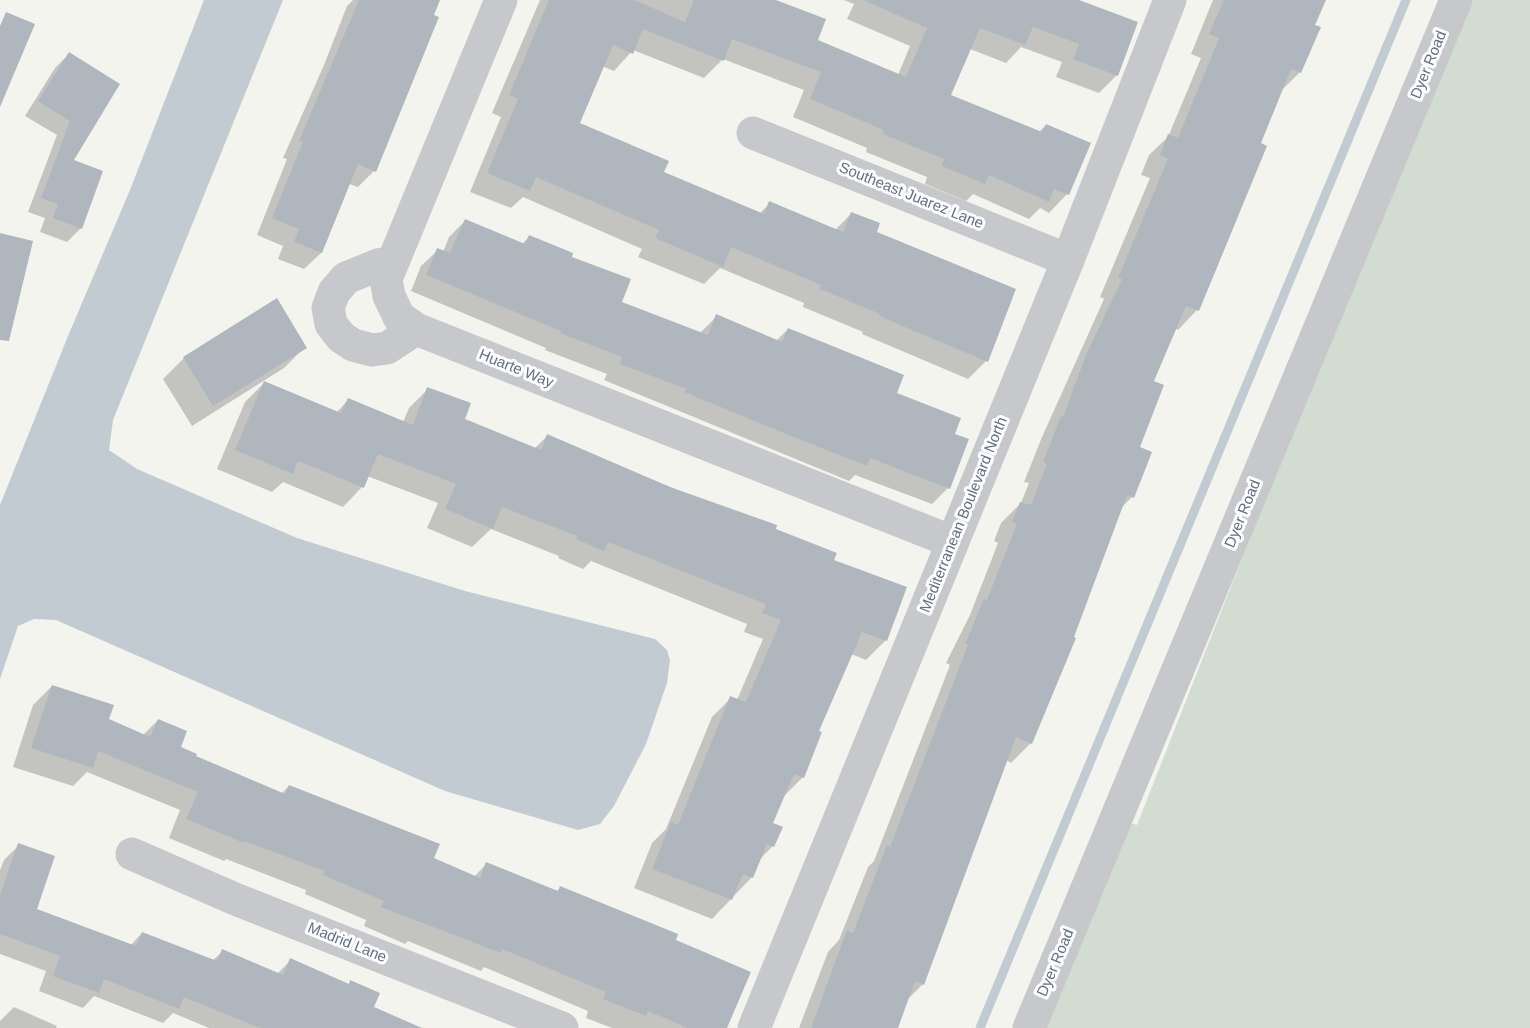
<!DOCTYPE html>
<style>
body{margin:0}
canvas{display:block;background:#f4f4ef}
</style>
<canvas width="1530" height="1028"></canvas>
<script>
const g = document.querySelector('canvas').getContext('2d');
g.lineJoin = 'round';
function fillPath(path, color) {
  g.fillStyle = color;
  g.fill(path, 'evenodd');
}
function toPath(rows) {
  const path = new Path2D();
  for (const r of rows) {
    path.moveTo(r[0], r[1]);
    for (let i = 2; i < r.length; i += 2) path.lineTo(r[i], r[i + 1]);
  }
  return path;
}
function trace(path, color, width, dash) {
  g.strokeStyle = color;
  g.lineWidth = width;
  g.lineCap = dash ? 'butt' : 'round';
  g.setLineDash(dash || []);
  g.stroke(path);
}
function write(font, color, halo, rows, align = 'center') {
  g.font = font + ' Arial,sans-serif';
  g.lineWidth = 6;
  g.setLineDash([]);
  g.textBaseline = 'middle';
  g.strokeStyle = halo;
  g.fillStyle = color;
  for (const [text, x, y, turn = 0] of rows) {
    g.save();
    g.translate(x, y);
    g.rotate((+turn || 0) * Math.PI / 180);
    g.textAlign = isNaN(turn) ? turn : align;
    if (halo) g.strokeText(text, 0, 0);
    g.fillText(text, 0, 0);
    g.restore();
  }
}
const green = toPath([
 [1462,0,1530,0,1530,1028,1035,1028,1117,820,1137,825]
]);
const water = toPath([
 [204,0,283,0,113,420,109,450,137,469,297,538,465,591,655,639,667,650,670,660,667,683,646,744,614,806,600,824,578,830,445,791,56,620,34,619,18,626,0,679,0,505,68,336,130,190]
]);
const shadow = toPath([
 [353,0,438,0,374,171,358,187,349,184,321,253,304,269,278,259,283,246,257,235,287,159,283,158,324,65,347,6],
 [540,0,775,0,816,41,898,75,910,46,847,19,854,4,844,0,1075,0,1117,75,1099,93,1056,77,1062,62,1021,47,1006,63,970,49,949,96,1039,132,1046,125,1089,144,1067,194,1049,213,1040,208,1029,219,973,194,966,201,925,184,927,177,866,152,867,148,793,117,804,90,723,59,704,78,633,50,614,71,602,66,578,124,662,173,759,214,770,203,835,230,852,213,875,233,986,361,968,379,862,334,863,332,803,307,804,303,720,268,704,284,638,257,642,249,523,197,511,208,470,192,501,117,492,113],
 [1213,0,1324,0,1313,25,1300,72,1280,92,1259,144,1265,147,1197,310,1178,330,1175,328,1152,382,1138,448,1132,497,1119,510,1031,743,1011,763,1006,760,923,984,907,1000,897,1028,799,1028,828,952,839,940,868,867,874,861,950,665,946,663,970,615,998,543,994,541,1001,523,1021,503,1029,483,1024,482,1042,437,1104,299,1100,297,1150,178,1141,175,1149,155,1168,137,1201,58,1191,54],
 [69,54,71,161,81,228,67,242,40,232,45,218,28,212,57,135,25,116,55,68],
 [465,221,521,245,529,237,570,258,620,303,700,333,717,316,776,341,788,329,895,394,953,434,948,488,932,504,855,475,849,481,604,380,607,374,545,350,546,348,411,291,421,266,438,250,443,252,449,237],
 [305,347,284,368,192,426,163,379,184,358],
 [265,382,336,413,348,400,403,422,409,408,428,389,463,419,534,449,547,436,774,530,832,561,886,640,866,660,851,654,817,731,803,777,784,796,771,823,773,846,758,861,752,877,712,919,634,888,652,843,666,829,712,717,731,698,737,700,763,639,744,632,747,624,591,561,583,569,558,558,559,556,491,529,472,547,427,528,438,503,367,476,362,487,343,507,283,482,272,492,217,469,245,402],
 [52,686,107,720,143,735,158,720,179,748,194,757,281,794,289,786,432,859,474,877,487,863,556,892,560,888,674,941,726,1028,612,1028,586,1018,588,1011,484,967,481,971,408,941,405,944,364,926,366,920,305,894,306,890,226,859,224,861,169,838,180,810,87,772,73,786,13,767,33,705],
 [19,845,35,910,130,946,142,933,212,961,223,951,277,974,291,960,348,985,351,982,372,1008,416,1028,209,1028,173,1013,163,1023,94,996,83,1008,39,991,46,971,0,954,0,870,4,860],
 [14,1007,57,1026,56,1028,0,1028,0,1021]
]);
const stream = toPath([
 [980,1028,1406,0]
]);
const building = toPath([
 [359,0,440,0,434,15,439,17,376,172,358,164,322,253,294,242,299,229,272,218,303,142,299,141],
 [549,0,634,0,685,22,694,0,776,0,826,19,818,40,906,77,927,28,863,0,1079,0,1138,22,1118,76,1073,59,1079,44,1033,27,1025,45,980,28,951,95,1042,132,1046,124,1091,143,1069,195,1054,189,1049,202,989,175,985,184,942,166,944,159,883,134,884,130,810,99,821,72,732,39,724,61,643,29,633,54,613,45,580,123,669,161,664,172,764,214,769,201,843,232,851,212,880,223,877,232,1016,289,988,362,879,316,880,314,820,289,821,285,731,247,723,267,655,238,659,230,536,177,530,191,487,173,518,99,509,95],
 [1224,0,1326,0,1315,25,1321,27,1301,73,1291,69,1261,143,1267,146,1199,311,1186,306,1154,381,1164,385,1140,447,1152,452,1134,498,1127,495,1074,637,1076,638,1032,744,1016,737,924,985,915,981,898,1028,811,1028,847,930,853,933,887,845,890,847,968,645,965,644,984,599,987,600,1017,524,1012,522,1020,502,1031,505,1047,464,1043,462,1061,416,1063,417,1086,355,1122,279,1118,278,1168,159,1160,155,1168,134,1178,138,1219,38,1209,34],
 [6,12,35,24,0,107,0,26],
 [69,52,120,84,74,160,103,171,82,229,53,218,58,204,41,198,70,121,38,101],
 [465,219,525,244,529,235,573,253,572,257,631,279,622,302,708,335,716,314,782,342,788,328,904,375,897,393,961,418,955,434,969,439,950,489,870,458,867,466,796,438,684,392,686,389,620,364,622,357,560,333,561,331,426,275,437,248,450,253],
 [0,233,33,241,9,341,0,340],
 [277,298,307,348,213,406,183,357],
 [264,381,341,413,348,398,413,425,427,387,471,403,465,419,541,450,547,434,670,487,777,525,776,529,837,553,834,560,907,587,887,641,862,632,819,731,822,732,804,778,794,774,773,823,783,827,774,847,767,844,753,878,743,874,732,900,652,869,671,822,678,825,730,696,746,702,781,620,762,613,766,604,608,542,604,551,576,539,577,536,502,507,493,529,445,509,456,484,378,454,364,488,298,461,293,474,235,450],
 [52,685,114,705,109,719,150,737,158,719,187,731,181,747,197,754,196,756,285,794,289,785,440,844,434,858,480,878,486,862,558,891,560,886,678,934,676,940,751,972,727,1028,688,1028,648,1011,646,1016,603,999,606,992,502,949,501,953,381,907,384,901,323,875,324,871,245,841,244,843,186,819,198,792,98,751,93,768,31,748],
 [18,843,55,856,37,909,136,946,142,932,217,961,222,949,283,975,290,958,349,984,350,980,380,993,374,1007,422,1028,260,1028,184,997,179,1009,104,979,99,993,53,976,60,956,0,934,0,895]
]);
const minor = toPath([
 [501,0,386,279,389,296,399,317,416,329,953,542],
 [753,133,1068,260],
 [393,262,378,265,346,278,334,292,328,308,331,324,341,337,353,345,372,350,387,348,416,329],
 [132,854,235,899,562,1028],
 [754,1028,1068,260,1170,0],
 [1029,1028,1456,0]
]);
const streetNames = [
 ["Dyer Road",1429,65,-68],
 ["Southeast Juarez Lane",911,196,22],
 ["Huarte Way",516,369,22],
 ["Dyer Road",1243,514,-68],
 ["Mediterranean Boulevard North",964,515,-68],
 ["Madrid Lane",347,943,22],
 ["Dyer Road",1056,963,-67]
];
fillPath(green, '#d3dcd0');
fillPath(water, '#c2cbd1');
fillPath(shadow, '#0003');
trace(stream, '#c2cbd1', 9);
fillPath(building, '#b0b6bd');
trace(minor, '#c6c8cc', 33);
write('15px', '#606f84', '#fff', streetNames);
</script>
